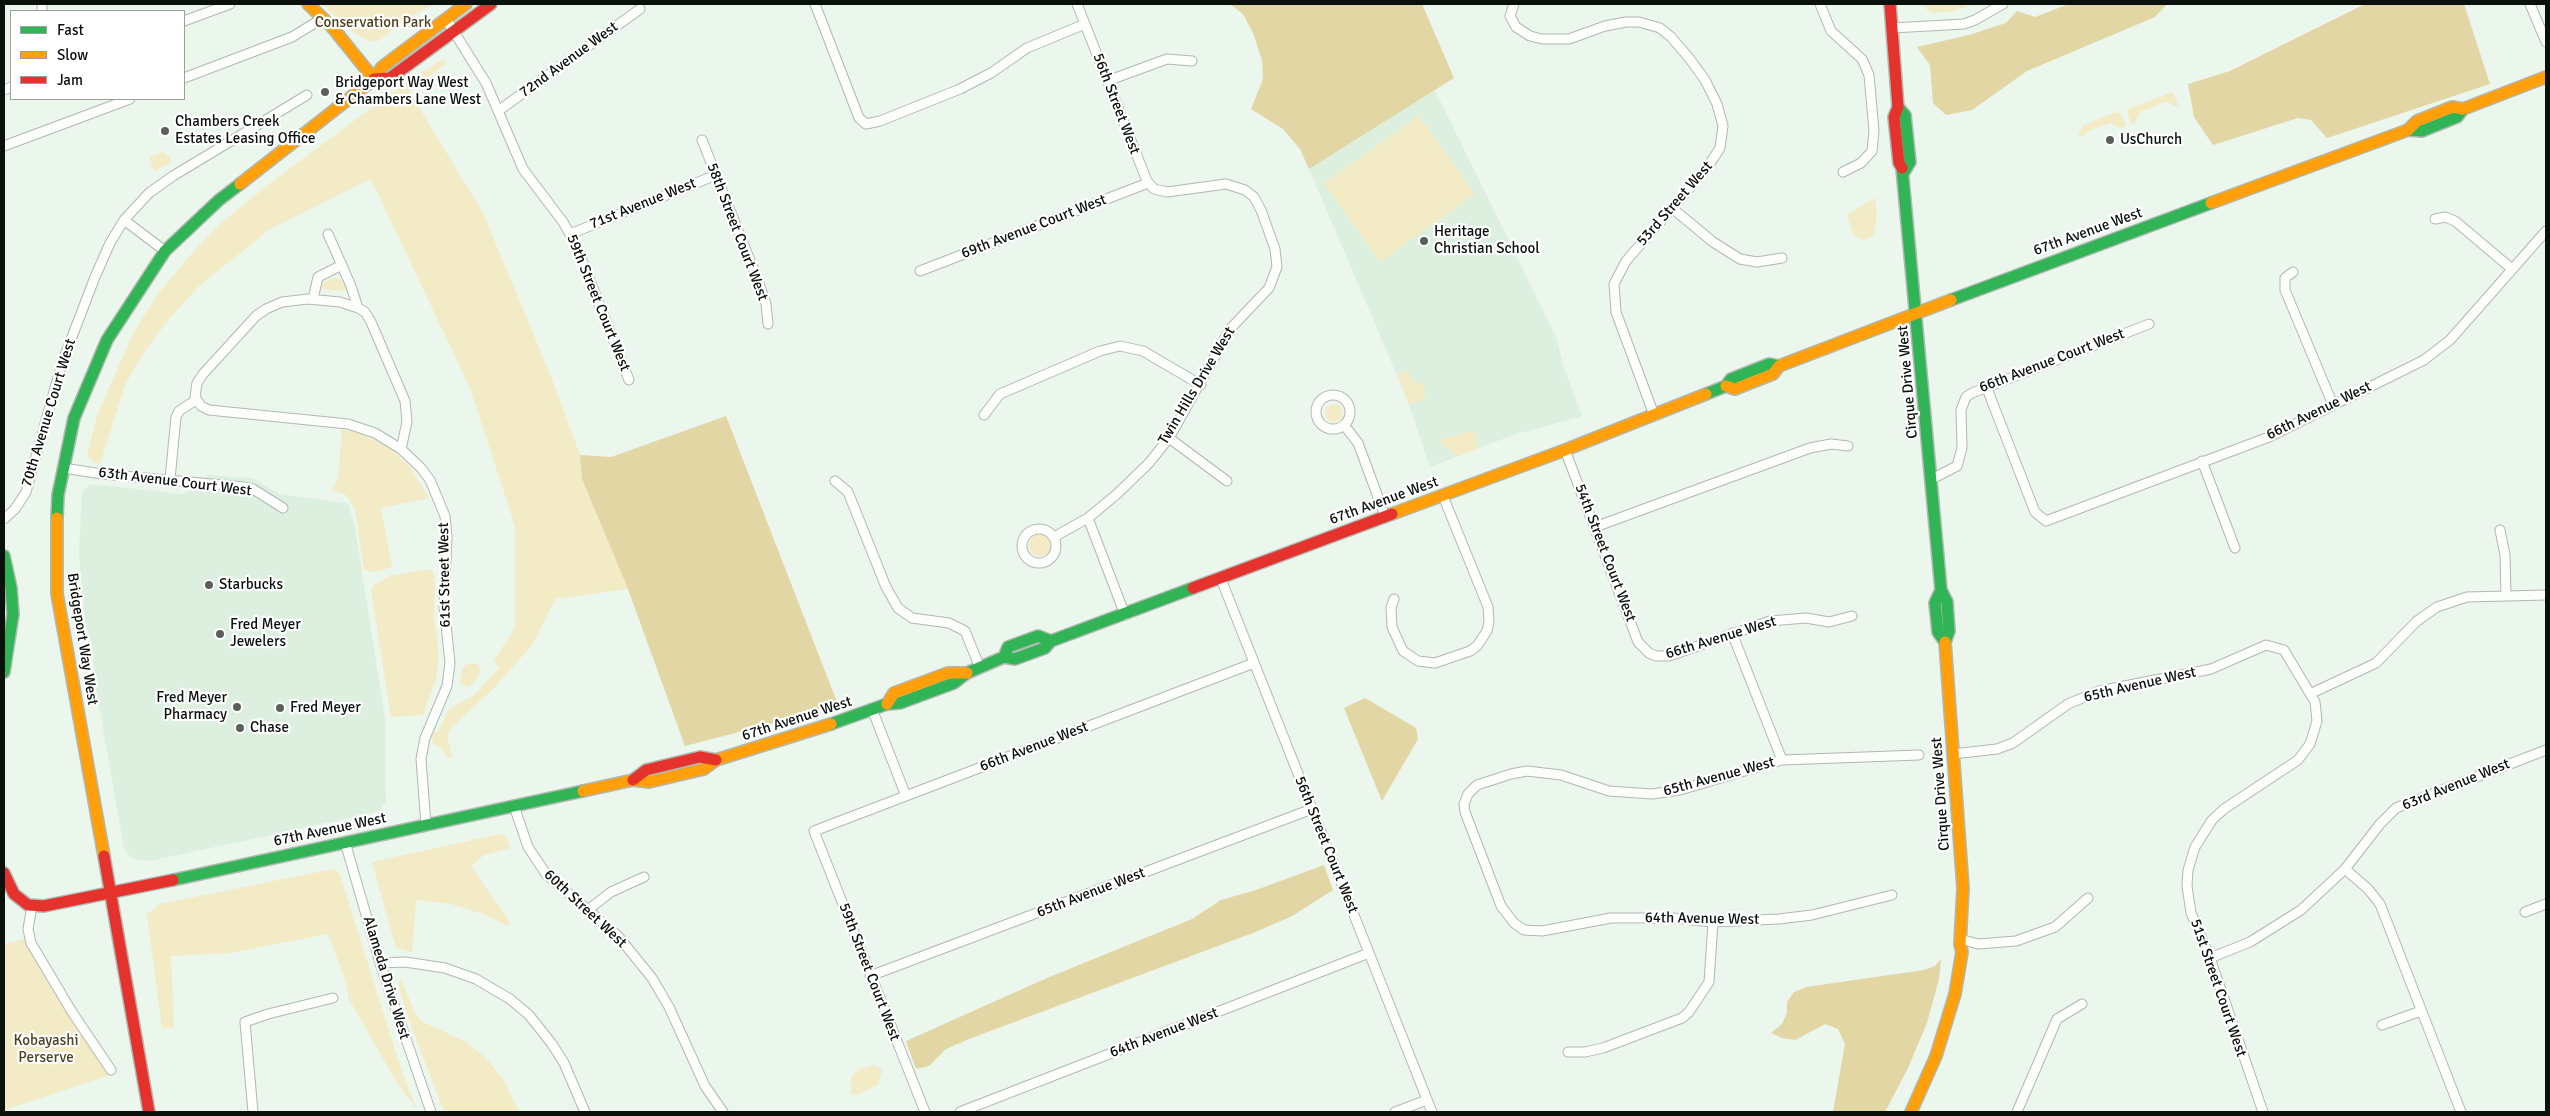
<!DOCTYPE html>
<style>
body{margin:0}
#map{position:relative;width:2550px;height:1116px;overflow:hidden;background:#ebf6ec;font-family:Signika,sans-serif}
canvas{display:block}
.frame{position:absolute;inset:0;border:5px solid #0a100b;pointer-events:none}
.legend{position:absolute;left:10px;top:10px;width:175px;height:90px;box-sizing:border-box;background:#fff;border:1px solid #9d9f9d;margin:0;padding:6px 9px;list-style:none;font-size:15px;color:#0a100b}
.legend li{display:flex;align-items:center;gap:10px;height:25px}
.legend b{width:25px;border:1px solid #9d9f9d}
</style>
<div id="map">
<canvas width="2550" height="1116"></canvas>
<div class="frame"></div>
<ul class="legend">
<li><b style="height:6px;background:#30b455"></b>Fast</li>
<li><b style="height:6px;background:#ff9f0a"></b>Slow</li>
<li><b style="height:6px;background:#e5322d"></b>Jam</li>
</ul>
</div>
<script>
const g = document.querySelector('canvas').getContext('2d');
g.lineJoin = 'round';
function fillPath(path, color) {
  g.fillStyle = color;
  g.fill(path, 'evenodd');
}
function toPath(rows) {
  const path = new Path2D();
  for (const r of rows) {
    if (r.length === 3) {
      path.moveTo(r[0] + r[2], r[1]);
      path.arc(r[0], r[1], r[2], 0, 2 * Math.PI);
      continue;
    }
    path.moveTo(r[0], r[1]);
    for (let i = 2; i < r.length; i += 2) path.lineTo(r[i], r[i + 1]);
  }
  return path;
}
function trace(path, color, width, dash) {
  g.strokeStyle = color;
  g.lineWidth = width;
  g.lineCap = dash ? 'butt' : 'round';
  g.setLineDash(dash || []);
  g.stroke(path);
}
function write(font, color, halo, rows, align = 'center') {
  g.font = font + ' Signika,sans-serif';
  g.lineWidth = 4.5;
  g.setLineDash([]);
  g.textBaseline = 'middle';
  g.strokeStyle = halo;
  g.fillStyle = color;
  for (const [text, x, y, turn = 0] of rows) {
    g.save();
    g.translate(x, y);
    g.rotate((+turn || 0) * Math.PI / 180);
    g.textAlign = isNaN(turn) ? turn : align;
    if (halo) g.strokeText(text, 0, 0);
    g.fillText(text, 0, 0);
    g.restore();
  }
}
const built = toPath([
 [1435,90,1556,337,1565,371,1582,416,1513,435,1430,467,1407,399,1309,169],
 [208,475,252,478,279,494,348,503,355,527,385,719,386,801,380,809,372,813,150,861,138,860,129,856,124,848,97,695,91,640,85,623,79,555,82,491,91,484,183,494,194,489]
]);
const green = toPath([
 [321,4,435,4,413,15,378,41,372,42,353,32],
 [1920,4,1975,4,1953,11,1932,13],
 [443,59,446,64,409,91,483,213,550,374,580,455,582,479,628,589,555,599,533,644,494,688,451,728,447,736,453,759,448,758,442,749,432,742,433,734,439,730,449,709,473,696,499,668,494,660,515,628,515,526,470,388,371,179,269,230,199,286,169,319,140,358,125,385,100,464,93,462,87,455,98,413,134,332,158,294,193,252,221,223,273,181,397,89],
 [2173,92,2179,107,2165,102,2140,112,2135,123,2131,124,2127,112,2130,108],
 [2116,112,2121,114,2126,126,2122,128,2110,123,2086,132,2084,137,2078,135,2083,125],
 [1419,116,1475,194,1380,262,1324,183],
 [163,152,170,157,170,162,156,171,152,167,150,157],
 [1875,198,1877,216,1874,234,1866,240,1860,239,1853,234,1847,215],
 [331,278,338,278,347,284,346,291,322,289,321,285],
 [1408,371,1414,382,1422,384,1426,391,1424,399,1409,404,1397,374],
 [1334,413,9],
 [342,429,365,435,391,449,410,467,429,498,381,508,392,567,375,572,364,570,355,509,346,495,332,490,338,479],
 [1475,430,1477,449,1458,456,1437,440],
 [1040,545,11],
 [429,569,434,573,435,584,434,614,439,657,436,679,423,715,391,717,371,591,374,585,389,576],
 [469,664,478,664,480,670,478,678,469,687,460,684,462,671,465,665],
 [500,834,507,837,510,848,484,855,471,866,510,922,508,926,483,914,451,904,416,900,412,952,396,948,372,862],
 [333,869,339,872,402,1072,417,1109,397,1083,349,999,345,980,328,934,231,953,171,956,174,1027,162,1029,147,914,160,904],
 [29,938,111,1070,107,1076,4,1110,4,944],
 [400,977,416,1015,423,1022,464,1041,485,1057,503,1079,519,1112,444,1112,410,1023,399,989],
 [874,1065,882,1070,878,1085,856,1095,851,1094,851,1077,859,1069]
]);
const forest = toPath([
 [1230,4,1422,4,1454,78,1309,169,1300,149,1283,129,1251,109,1263,79,1262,60,1253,33,1243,14],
 [2069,4,2167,4,2155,17,2027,71,1972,110,1946,115,1933,103,1930,65,1917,47,1969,35,2006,23,2017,11,2035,17],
 [2365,4,2464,4,2490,84,2327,138,2311,120,2298,118,2213,145,2194,117,2188,84,2230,71],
 [726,416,837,702,804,715,685,746,628,589,582,479,580,455,611,457],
 [1365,698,1416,728,1418,739,1382,801,1344,708],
 [1324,865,1333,890,1292,916,1258,931,969,1039,946,1049,929,1066,916,1069,906,1041,1047,978,1192,919,1221,900,1256,890],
 [1941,959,1939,979,1927,1023,1908,1068,1885,1112,1833,1112,1845,1044,1838,1029,1825,1024,1795,1040,1782,1038,1771,1033,1782,1024,1787,1013,1787,1002,1794,992,1806,987,1924,970,1935,966]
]);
const street = toPath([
 [42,4,42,11],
 [815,4,859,118,866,124,880,121,960,89,991,73,1027,48,1085,24],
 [1514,4,1510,16,1516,27,1530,36,1542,39,1569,39,1605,26,1626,22,1639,22,1660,28,1671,37,1689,58,1705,80,1717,104,1723,126,1720,148,1707,168,1626,261,1614,284,1616,312,1654,415],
 [1820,4,1831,31,1862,59,1869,75,1874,131,1872,151,1861,163,1843,172],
 [2530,4,2546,42],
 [446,19,486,83,523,169,563,222,576,245,629,380],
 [184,21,230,4],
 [1892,28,1964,24,1975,20,2003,4],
 [184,78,292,37,323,18],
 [1107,81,1167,59,1192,61],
 [4,90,11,87],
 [498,111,640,9],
 [702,140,759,283,766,304,768,324],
 [4,146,130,99],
 [1672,208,1713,242,1740,259,1757,262,1782,258],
 [2435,219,2445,217,2455,221,2512,269],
 [124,220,165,251],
 [328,234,351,286,358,308,365,312,371,322,405,401,407,422,401,449,421,468,430,480,445,516,447,536,444,606,450,663,447,686,425,738,421,759,426,825],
 [570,234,716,175],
 [920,271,1148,183],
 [2293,272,2285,278,2285,290,2333,405],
 [313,299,318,277,342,265],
 [358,308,340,302,308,299,282,302,266,309,256,316,203,374,197,383,195,397,201,406,209,410,348,424,375,433,401,449],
 [1986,386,2035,512,2046,521,2269,437,2424,360,2450,340,2546,231],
 [1333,412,17],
 [984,415,1000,394,1100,351,1120,346,1143,351,1201,385],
 [1344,425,1358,443,1385,516],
 [1169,438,1227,481],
 [1565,450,1638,642,1649,653,1656,656,1669,656,1770,621,1806,618,1829,622,1852,616],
 [2202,461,2235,548],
 [63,468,102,474,244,487,253,489,283,508],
 [170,479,176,417,179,411,196,400],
 [1932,479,1957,466,1962,448,1961,410,1966,397,1972,393,2149,324],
 [835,481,848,492,886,587,898,608,912,618,949,623,965,631,980,668],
 [1088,518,1125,615],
 [4,519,15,509,26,492,62,363,95,277,110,243,124,220,149,193,173,176,307,95],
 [1595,527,1810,448,1831,444,1848,446],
 [1039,546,17],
 [2500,530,2505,555,2506,595],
 [1054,537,1088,518,1117,494,1149,463,1169,438,1230,329,1269,288,1277,267,1275,249,1261,210,1254,197,1245,190,1226,184,1167,192,1154,189,1147,181,1077,4],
 [1221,579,1432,1112],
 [1394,599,1391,608,1392,627,1403,651,1418,661,1435,663,1470,651,1477,646,1487,631,1489,622,1488,607,1443,496],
 [1732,633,1782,760],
 [2312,693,2376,663,2417,621,2437,607,2467,597,2546,595],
 [872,709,906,796],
 [1953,754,1997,749,2013,743,2068,704,2099,691,2211,669,2266,645,2284,650,2315,702,2317,721,2310,744,2298,760,2224,809,2212,820,2195,847,2188,870,2187,886,2191,913,2210,958,2263,1112],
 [514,806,528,847,546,874,618,936,652,978,669,1007,705,1086,723,1112],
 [345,842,380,963,431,1112],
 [2345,869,2368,889,2380,904,2461,1112],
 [1892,895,1812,915,1779,919,1713,922,1673,918,1611,918,1542,931,1524,930,1514,923,1501,906,1465,812,1464,804,1468,794,1477,785,1511,774,1527,771,1561,775,1609,791,1652,794,1680,790,1782,760,1919,755],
 [32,906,28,929,31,943,72,1012,111,1070],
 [589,909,611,892,644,877],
 [2525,912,2546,904],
 [1960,939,1978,944,2016,941,2055,927,2088,898],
 [2210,958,2250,942,2301,910,2345,869,2380,824,2396,808,2546,750],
 [380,963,405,962,445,968,476,979,510,999,529,1015,552,1044,564,1063,585,1112],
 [870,976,1312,809],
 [2382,1025,2421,1011],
 [1568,1052,1585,1052,1603,1048,1682,1018,1689,1012,1709,982,1713,922],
 [253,1112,245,1022,268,1014,333,998],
 [925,1112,814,831,1254,663],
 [960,1112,1369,953],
 [1395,1112,1427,1100],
 [2017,1112,2057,1019,2082,1004]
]);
const fast = toPath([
 [1898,107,1905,115,1910,162,1904,172],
 [2408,130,2422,131,2457,117,2463,109],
 [1902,168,1941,590,1947,602,1949,631,1945,642],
 [1951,300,2211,203],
 [1706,394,1726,386,1731,379,1769,364,1779,366],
 [57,518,58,495,74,418,107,340,165,251,219,200,240,184],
 [4,556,11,588,13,614,4,672],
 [1941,590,1935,603,1938,632,1945,642],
 [1004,657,1008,647,1038,636,1051,641],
 [831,724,887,704,900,703,954,683,967,673,1004,657,1015,659,1045,648,1051,641,1193,588],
 [173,880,583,791]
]);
const slow = toPath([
 [308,4,332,27,374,79],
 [240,184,374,79,382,67,466,4],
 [2211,203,2408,130,2417,121,2452,107,2463,109,2546,77],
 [1726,386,1735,389,1773,374,1779,366,1951,300],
 [1392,514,1565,450,1706,394],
 [57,518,57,594,104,856],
 [887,704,894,693,948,673,967,673],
 [583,791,633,780,649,782,704,769,716,760,831,724],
 [1911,1112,1936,1056,1955,994,1962,952,1960,944,1963,888,1945,642]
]);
const jam = toPath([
 [1890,4,1898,107,1894,117,1899,163,1902,168],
 [374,79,390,78,491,4],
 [1193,588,1392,514],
 [633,780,646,770,700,757,716,760],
 [104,856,149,1112],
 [4,873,14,894,28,905,44,906,173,880]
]);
const markers = [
 [325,92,5,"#59605a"],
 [165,131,5,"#59605a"],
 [2110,140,5,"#59605a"],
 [1424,241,5,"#59605a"],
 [209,585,5,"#59605a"],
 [220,634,5,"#59605a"],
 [237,707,5,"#59605a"],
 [280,708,5,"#59605a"],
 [240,728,5,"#59605a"]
];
const parkNames = [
 ["Conservation Park",373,23],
 ["Kobayashi",46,1041],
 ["Perserve",46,1058]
];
const streetNames = [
 ["72nd Avenue West",569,60,-36],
 ["56th Street West",1116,104,69],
 ["71st Avenue West",643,204,-22],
 ["53rd Street West",1675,204,-49],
 ["69th Avenue Court West",1034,227,-21],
 ["58th Street Court West",737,232,69],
 ["67th Avenue West",2088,232,-20],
 ["59th Street Court West",598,303,68],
 ["66th Avenue Court West",2052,361,-21],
 ["Cirque Drive West",1908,382,-95],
 ["Twin Hills Drive West",1197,386,-59],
 ["66th Avenue West",2319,411,-26],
 ["70th Avenue Court West",49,413,-73],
 ["63th Avenue Court West",175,482,7],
 ["67th Avenue West",1384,501,-20],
 ["54th Street Court West",1605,553,69],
 ["61st Street West",445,575,-91],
 ["66th Avenue West",1721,638,-17],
 ["Bridgeport Way West",82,639,81],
 ["65th Avenue West",2140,685,-13],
 ["67th Avenue West",797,719,-18],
 ["66th Avenue West",1034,747,-21],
 ["65th Avenue West",1719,777,-15],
 ["63rd Avenue West",2456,785,-22],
 ["Cirque Drive West",1941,794,-94],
 ["67th Avenue West",330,830,-12],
 ["56th Street Court West",1326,845,68],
 ["65th Avenue West",1091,893,-21],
 ["60th Street West",585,909,43],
 ["64th Avenue West",1702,919,1],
 ["59th Street Court West",869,972,69],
 ["Alameda Drive West",386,978,73],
 ["51st Street Court West",2218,988,71],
 ["64th Avenue West",1164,1033,-21]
];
const poiNames = [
 ["Bridgeport Way West",335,83],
 ["& Chambers Lane West",335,100],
 ["Chambers Creek",175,122],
 ["Estates Leasing Office",175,139],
 ["UsChurch",2120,140],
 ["Heritage",1434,232],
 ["Christian School",1434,249],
 ["Starbucks",219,585],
 ["Fred Meyer",230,625],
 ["Jewelers",230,642],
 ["Fred Meyer",227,698,"right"],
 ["Pharmacy",227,715,"right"],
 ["Fred Meyer",290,708],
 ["Chase",250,728]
];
fillPath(built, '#ddefdf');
fillPath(green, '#f3ebc5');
fillPath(forest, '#e1d6a4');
trace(street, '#b0b8b1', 11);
trace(fast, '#b0b8b1', 14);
trace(slow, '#b0b8b1', 14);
trace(jam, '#b0b8b1', 14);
trace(street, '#fcfefc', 9);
trace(fast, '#30b455', 11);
trace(slow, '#ff9f0a', 11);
trace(jam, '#e5322d', 11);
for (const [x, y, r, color] of markers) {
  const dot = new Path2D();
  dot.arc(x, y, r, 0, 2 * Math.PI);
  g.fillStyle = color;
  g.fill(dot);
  trace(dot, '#fff', 2);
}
write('15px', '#4e411e', '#fff', parkNames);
write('15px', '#0a100b', '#fff', streetNames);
write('15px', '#0a100b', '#fff', poiNames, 'left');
</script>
